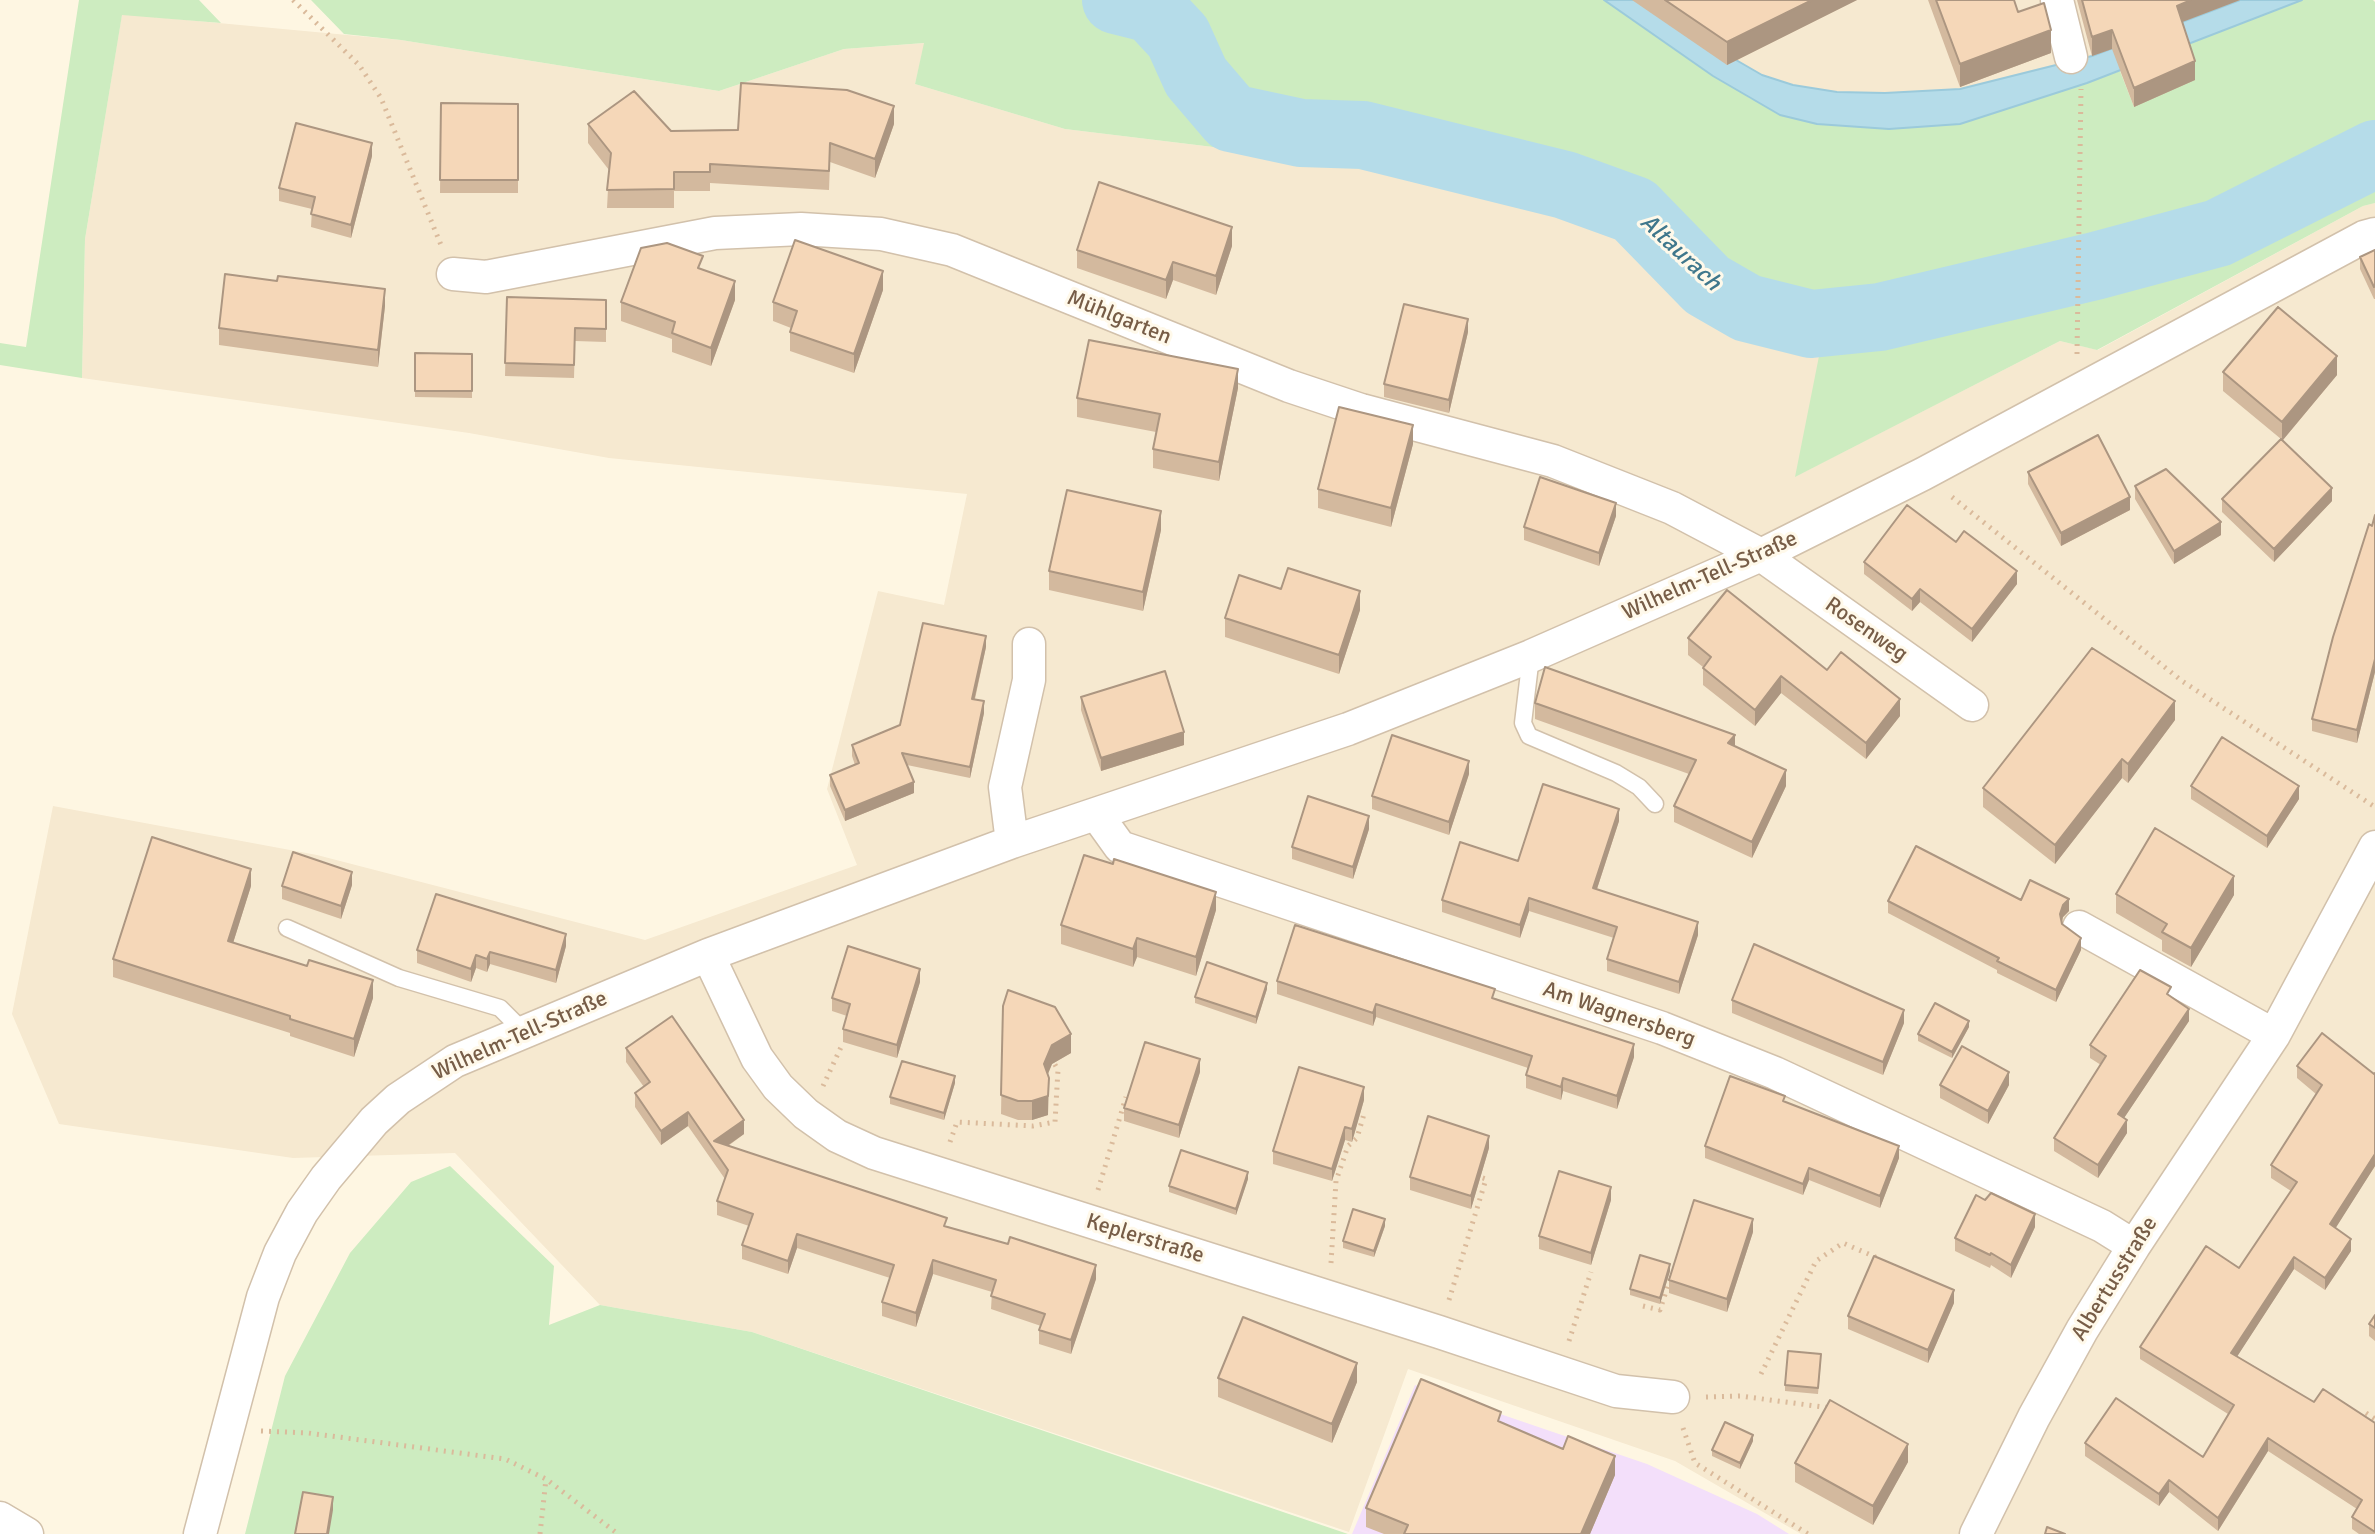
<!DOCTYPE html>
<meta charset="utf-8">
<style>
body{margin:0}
canvas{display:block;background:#fef6e2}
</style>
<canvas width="2375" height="1534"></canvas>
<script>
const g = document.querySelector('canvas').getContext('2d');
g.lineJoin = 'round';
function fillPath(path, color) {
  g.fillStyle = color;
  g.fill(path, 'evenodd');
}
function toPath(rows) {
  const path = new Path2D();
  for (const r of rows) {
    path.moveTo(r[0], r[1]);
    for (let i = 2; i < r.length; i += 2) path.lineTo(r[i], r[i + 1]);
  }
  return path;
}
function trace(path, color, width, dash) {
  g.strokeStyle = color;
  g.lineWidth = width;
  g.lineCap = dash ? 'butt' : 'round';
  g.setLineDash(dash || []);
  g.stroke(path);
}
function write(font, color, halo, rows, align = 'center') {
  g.font = font + ' Signika,sans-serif';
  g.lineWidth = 6;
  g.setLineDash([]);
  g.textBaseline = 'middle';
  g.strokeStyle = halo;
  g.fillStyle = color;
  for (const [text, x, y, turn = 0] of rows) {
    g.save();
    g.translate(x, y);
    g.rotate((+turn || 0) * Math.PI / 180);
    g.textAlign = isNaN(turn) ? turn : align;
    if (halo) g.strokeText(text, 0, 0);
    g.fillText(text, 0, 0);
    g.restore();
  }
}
const residential = toPath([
 [1630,0,2240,0,2176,25,2195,80,2134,107,2120,71,2074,87,2064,63,1960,89,1885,93,1838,92,1793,85,1762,75],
 [122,14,401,40,719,91,844,49,925,43,915,84,1065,129,1411,171,1618,224,1707,310,1736,327,1823,341,1796,476,2060,341,2098,350,2363,206,2375,203,2375,1534,1801,1534,1675,1461,1408,1369,1349,1532,752,1332,600,1305,455,1153,293,1158,59,1124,12,1014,53,806,317,855,645,940,857,865,827,789,878,591,944,605,967,494,609,458,469,433,82,378,85,239]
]);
const education = toPath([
 [1415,1385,1647,1464,1757,1514,1789,1534,1352,1534]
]);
const green = toPath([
 [79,0,199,0,221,23,122,15,85,239,82,378,0,365,0,343,26,347],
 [311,0,1604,0,1751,99,1817,124,1889,129,1960,124,2120,71,2134,107,2184,46,2302,0,2373,0,2375,2,2375,137,2367,144,2375,164,2375,203,2363,206,2097,350,2060,341,1795,477,1822,341,1736,327,1706,310,1618,224,1411,171,1065,129,915,84,924,43,844,49,719,91,401,40,344,34],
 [450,1166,554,1266,549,1325,600,1305,752,1332,1348,1534,245,1534,285,1376,350,1253,411,1182]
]);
const water = toPath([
 [1604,0,1644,0,1705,42,1762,75,1793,85,1837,92,1885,93,1960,89,2092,56,2240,0,2302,0,2087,83,1960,124,1889,129,1817,124,1780,115,1713,76,1604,0]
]);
const river = toPath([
 [1116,0,1152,9,1178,37,1196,77,1231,118,1301,133,1363,135,1565,185,1634,210,1707,285,1747,308,1811,324,1880,317,2095,266,2218,233,2375,154]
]);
const path = toPath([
 [293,0,359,65,381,98,441,245],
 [2077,354,2081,89],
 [1952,497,2182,681,2375,807],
 [823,1086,842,1045],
 [950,1142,957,1122,1033,1126,1055,1122,1058,1070,1054,1063],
 [1098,1190,1126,1097],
 [1331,1263,1336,1181,1348,1146,1357,1138,1364,1114],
 [1449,1300,1486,1179,1480,1177],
 [1643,1306,1660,1310,1670,1279],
 [1569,1341,1591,1272],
 [1761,1374,1816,1261,1843,1243,1880,1259],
 [1706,1397,1740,1396,1831,1408],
 [2366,1413,2375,1419],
 [1683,1428,1695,1463,1808,1534],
 [261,1431,308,1433,505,1459,546,1479,618,1534],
 [540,1534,546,1479]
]);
const lane = toPath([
 [1531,656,1523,723,1529,736,1616,773,1639,787,1655,804],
 [287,928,399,978,500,1008,523,1031]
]);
const street = toPath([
 [2057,0,2071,57],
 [453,274,486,277,715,233,801,229,881,234,952,250,1289,386,1361,410,1553,461,1672,508,1761,555,1972,705],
 [1097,815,1120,847,1662,1028,1775,1073,2102,1226,2134,1246],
 [1012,842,1005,787,1029,680,1029,644],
 [2079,927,2274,1035],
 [708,955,757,1058,778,1087,806,1114,837,1136,874,1153,1439,1332,1616,1391,1673,1397],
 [0,1518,27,1534],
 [200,1534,263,1297,280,1253,302,1212,326,1178,374,1121,398,1099,455,1061,708,955,1012,842,1348,729,1531,656,1761,555,1923,474,2364,237,2375,234],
 [1976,1534,2034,1417,2082,1330,2134,1246,2274,1035,2375,847]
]);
const wall = toPath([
 [1632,0,1857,0,1727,65],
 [1928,0,2014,0,2018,12,2051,53,1960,87],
 [2077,0,2240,0,2182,22,2195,80,2134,107,2112,49,2092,56],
 [441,103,518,104,518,193,440,193],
 [588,124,671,131,894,124,875,178,830,162,829,190,710,183,710,191,674,191,674,208,607,208,609,170,588,143],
 [372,156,351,238,311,227,312,209,279,201,279,188],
 [1232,246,1216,295,1173,280,1166,299,1077,268,1077,250],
 [2375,250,2375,299,2374,299,2360,269,2360,257],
 [703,269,735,300,711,366,672,352,672,339,621,321,621,302],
 [883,290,854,373,790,351,790,332,791,328,773,321,773,302],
 [507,297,606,300,606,342,575,341,574,378,505,376],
 [385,306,378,367,219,345,219,328],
 [1468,332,1449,413,1384,397,1384,384],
 [415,353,472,354,472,398,415,397],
 [2223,372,2337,375,2283,440,2332,501,2274,562,2222,512,2222,499,2281,439,2223,391],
 [1238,388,1219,481,1153,468,1153,449,1156,432,1077,417,1077,398],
 [1413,444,1391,527,1318,508,1318,489],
 [2028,472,2130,510,2061,546,2028,484],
 [2135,486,2221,535,2174,564,2135,499],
 [2375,515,2375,672,2357,743,2312,731,2312,719],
 [1616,516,1599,566,1524,540,1524,527],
 [1161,530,1143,611,1049,590,1049,571],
 [1956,542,2017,584,1972,642,1920,602,1912,611,1864,574,1864,562],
 [1281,589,1360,610,1339,674,1225,637,1225,618],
 [1688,638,1827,670,1900,716,1866,759,1781,693,1755,726,1703,685,1703,667,1688,655],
 [986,647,975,699,984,713,970,778,907,765,914,793,845,821,830,786,830,775,855,765,852,756,852,745,900,725],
 [1081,697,1184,745,1101,771,1081,710],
 [1535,703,1786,786,1752,858,1674,822,1674,806,1689,774,1535,719],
 [2175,720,2128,783,2122,778,2055,864,1983,807,1983,788],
 [1469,774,1449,835,1372,809,1372,796],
 [2191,786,2299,799,2267,848,2191,799],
 [1619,821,1597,889,1698,935,1679,994,1607,971,1607,959,1614,938,1529,911,1520,938,1442,912,1442,900,1518,861],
 [1369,829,1353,879,1292,859,1292,847],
 [1113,864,1216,910,1196,976,1137,957,1133,967,1061,944,1061,925],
 [352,885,341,919,282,899,282,886],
 [251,886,233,943,307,966,373,998,354,1057,290,1036,290,1033,113,977,113,959],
 [2116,894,2234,895,2191,967,2162,951,2162,940,2116,913],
 [1888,901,2069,911,2063,917,2062,924,2081,950,2056,1002,1997,973,1997,970,1888,913],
 [566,946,556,983,490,964,487,972,476,968,471,982,417,963,417,950],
 [1277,981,1495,998,1634,1057,1617,1109,1563,1091,1561,1100,1526,1088,1526,1075,1528,1068,1376,1017,1373,1026,1277,994],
 [920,982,897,1058,843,1042,843,1029,847,1016,832,1011,832,998],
 [1267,989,1256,1024,1195,1003,1195,997],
 [2171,997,2189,1021,2124,1118,2127,1133,2098,1178,2054,1151,2054,1138,2101,1065,2090,1058,2090,1045],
 [1732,1000,1904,1023,1883,1075,1732,1013],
 [1003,1006,1071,1053,1052,1064,1048,1074,1048,1115,1032,1120,1018,1120,1001,1114],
 [1969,1027,1952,1058,1918,1041,1918,1034],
 [626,1048,744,1134,728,1146,947,1226,1096,1279,1071,1354,1039,1344,1039,1330,1041,1326,991,1309,992,1292,933,1274,916,1327,882,1316,882,1302,890,1278,797,1248,788,1274,742,1259,742,1245,749,1226,717,1215,717,1201,725,1179,688,1126,661,1145,635,1107,635,1093,644,1087,626,1062],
 [2297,1066,2374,1074,2375,1073,2375,1166,2335,1228,2351,1251,2325,1290,2294,1269,2237,1356,2314,1402,2375,1423,2375,1534,2359,1534,2352,1529,2352,1517,2357,1509,2268,1451,2218,1531,2169,1492,2159,1506,2085,1456,2085,1443,2203,1457,2228,1414,2140,1359,2140,1347,2239,1268,2291,1191,2271,1178,2271,1165,2316,1094,2297,1078],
 [1200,1072,1179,1138,1124,1121,1124,1108],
 [955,1083,944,1120,890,1104,890,1097],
 [1940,1085,2009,1085,1988,1124,1940,1098],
 [1364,1100,1352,1142,1345,1140,1332,1181,1273,1164,1273,1151],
 [1785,1102,1899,1158,1880,1208,1809,1180,1803,1195,1705,1158,1705,1146],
 [1489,1148,1471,1209,1410,1190,1410,1177],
 [1248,1179,1236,1215,1169,1192,1169,1186],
 [1611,1200,1591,1265,1539,1249,1539,1236],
 [1385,1226,1374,1257,1343,1248,1343,1241],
 [2035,1227,2011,1278,1991,1265,1990,1268,1955,1251,1955,1238],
 [1753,1232,1727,1312,1669,1293,1669,1280],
 [1670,1271,1660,1304,1630,1295,1630,1289],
 [1954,1303,1928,1363,1848,1329,1848,1316],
 [2375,1315,2375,1341,2369,1336,2369,1324],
 [1821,1361,1818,1394,1785,1391,1785,1385],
 [1218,1378,1357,1382,1332,1443,1218,1397],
 [1501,1422,1615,1475,1590,1534,1384,1534,1366,1527,1366,1508],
 [1753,1441,1740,1469,1712,1456,1712,1450],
 [1908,1462,1873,1525,1795,1482,1795,1463]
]);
const shadedWall = toPath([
 [1812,0,1857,0,1727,65,1727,42],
 [2191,0,2240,0,2177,24,2177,6],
 [2051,30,2051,53,1960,87,1960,64],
 [2112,30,2112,49,2092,56,2092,37],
 [2195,61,2195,80,2134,107,2134,88],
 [894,106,894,124,875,178,875,159],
 [372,143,372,156,351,238,351,225],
 [1232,227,1232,246,1216,295,1216,276],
 [1173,262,1173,280,1166,299,1166,280],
 [883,271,883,290,854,373,854,354],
 [735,281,735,300,711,366,711,348],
 [385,289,385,306,378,367,378,350],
 [1468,319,1468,332,1449,413,1449,400],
 [2337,356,2337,375,2282,441,2282,422],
 [1238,369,1238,388,1219,481,1219,462],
 [1413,425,1413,444,1391,527,1391,508],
 [2332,488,2332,501,2274,562,2274,549],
 [2130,497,2130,510,2061,546,2061,533],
 [1616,503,1616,516,1599,566,1599,553],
 [1161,511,1161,530,1143,611,1143,592],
 [2221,522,2221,535,2174,564,2174,551],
 [2017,571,2017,584,1972,642,1972,629],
 [1920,589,1920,602,1912,611,1912,599],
 [1360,591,1360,610,1339,674,1339,655],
 [986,636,986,647,972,710,972,699],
 [2375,659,2375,672,2357,743,2357,730],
 [1781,676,1781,693,1755,726,1755,710],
 [1900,699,1900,716,1866,759,1866,743],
 [984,701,984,713,970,778,970,767],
 [2175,701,2175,720,2128,783,2128,764],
 [1184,732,1184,745,1101,771,1101,758],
 [1735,735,1735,751,1728,743],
 [2122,759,2122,778,2055,864,2055,845],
 [1469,761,1469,774,1449,835,1449,822],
 [1786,770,1786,786,1752,858,1752,842],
 [914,782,914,793,845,821,845,810],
 [2299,786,2299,799,2267,848,2267,836],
 [1619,809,1619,821,1593,901,1593,888],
 [1369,816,1369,829,1353,879,1353,867],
 [251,869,251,886,228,959,228,941],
 [352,872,352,885,341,919,341,906],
 [2234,876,2234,895,2191,967,2191,948],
 [1216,892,1216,910,1196,976,1196,957],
 [1529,898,1529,911,1520,938,1520,925],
 [2069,899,2069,911,2063,917,2060,927,2060,914,2063,905],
 [1698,922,1698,935,1679,994,1679,982],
 [566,934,566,946,556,983,556,970],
 [1137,938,1137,957,1133,967,1133,949],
 [2081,938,2081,950,2056,1002,2056,990],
 [490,952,490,964,487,972,487,959],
 [476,955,476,968,471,982,471,969],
 [920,969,920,982,897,1058,897,1045],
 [373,980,373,998,354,1057,354,1039],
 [1267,983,1267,989,1256,1024,1256,1017],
 [1376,1004,1376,1017,1373,1026,1373,1013],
 [2189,1009,2189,1021,2118,1127,2118,1114],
 [1904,1010,1904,1023,1883,1075,1883,1062],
 [1969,1021,1969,1027,1952,1058,1952,1052],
 [1071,1034,1071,1053,1052,1064,1044,1083,1044,1064,1052,1045],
 [1634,1044,1634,1057,1617,1109,1617,1096],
 [1200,1059,1200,1072,1179,1138,1179,1125],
 [2009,1072,2009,1085,1988,1124,1988,1111],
 [955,1076,955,1083,944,1120,944,1113],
 [1049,1078,1048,1115,1032,1120,1032,1101],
 [1563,1078,1563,1091,1561,1100,1561,1087],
 [1364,1087,1364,1100,1352,1142,1352,1129],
 [688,1112,688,1126,661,1145,661,1131],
 [744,1120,744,1134,717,1153,714,1141],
 [2127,1120,2127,1133,2098,1178,2098,1165],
 [1345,1127,1345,1140,1332,1181,1332,1169],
 [1489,1136,1489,1148,1471,1209,1471,1196],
 [1899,1146,1899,1158,1880,1208,1880,1196],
 [2375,1154,2375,1166,2330,1237,2330,1224],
 [1809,1168,1809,1180,1803,1195,1803,1184],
 [1248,1172,1248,1179,1236,1215,1236,1209],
 [1611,1187,1611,1200,1591,1265,1591,1253],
 [2035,1214,2035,1227,2011,1278,2011,1265],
 [1385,1219,1385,1226,1374,1257,1374,1251],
 [1753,1219,1753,1232,1727,1312,1727,1299],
 [797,1234,797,1248,788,1274,788,1261],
 [2351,1239,2351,1251,2325,1290,2325,1278],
 [2294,1257,2294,1269,2231,1366,2231,1353],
 [933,1260,933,1274,916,1327,916,1313],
 [1670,1264,1670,1271,1660,1304,1660,1298],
 [1096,1265,1096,1279,1071,1354,1071,1340],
 [1954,1290,1954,1303,1928,1363,1928,1350],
 [1357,1363,1357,1382,1332,1443,1332,1424],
 [1753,1435,1753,1441,1740,1469,1740,1463],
 [2268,1438,2268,1451,2218,1531,2218,1518],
 [1908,1444,1908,1462,1873,1525,1873,1506],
 [1615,1456,1615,1475,1590,1534,1581,1534],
 [2169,1480,2169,1492,2159,1506,2159,1494],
 [333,1497,333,1510,329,1534,327,1534]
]);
const building = toPath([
 [1665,0,1812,0,1727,42,1665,0],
 [1936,0,2014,0,2018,12,2044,3,2051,30,1960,64,1936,0],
 [2082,0,2191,0,2177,6,2195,61,2134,88,2112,30,2092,37,2082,0],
 [741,83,847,90,894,106,875,159,830,143,829,171,710,164,710,172,674,172,674,189,607,190,611,153,588,124,634,91,671,131,738,130,741,83],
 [441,103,518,104,518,180,440,180,441,103],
 [296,123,372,143,351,225,311,214,315,197,279,188,296,123],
 [1099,182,1232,227,1216,276,1173,262,1166,280,1077,250,1099,182],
 [795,240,883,271,854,354,790,332,797,311,773,302,795,240],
 [667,243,703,256,698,268,735,281,711,348,672,333,675,322,621,302,641,248,667,243],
 [2375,250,2375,286,2374,287,2360,257,2375,250],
 [225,274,277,281,278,276,385,289,378,350,219,328,225,274],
 [507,297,606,300,606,329,575,328,574,365,505,363,507,297],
 [1404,304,1468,319,1449,400,1384,384,1404,304],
 [2278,307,2337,356,2282,422,2223,372,2278,307],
 [1089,340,1238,369,1219,462,1153,449,1160,414,1077,398,1089,340],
 [415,353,472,354,472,391,415,391,415,353],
 [1339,407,1413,425,1391,508,1318,489,1339,407],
 [2098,435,2130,497,2061,533,2028,472,2098,435],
 [2281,439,2332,488,2274,549,2222,499,2281,439],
 [2166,469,2221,522,2174,551,2135,486,2166,469],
 [1540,477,1616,503,1599,553,1524,527,1540,477],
 [1067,490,1161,511,1143,592,1049,571,1067,490],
 [1907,505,1956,542,1964,531,2017,571,1972,629,1920,589,1912,599,1864,562,1907,505],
 [2375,515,2375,659,2357,730,2312,719,2333,637,2369,524,2372,526,2375,515],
 [1288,568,1360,591,1339,655,1225,618,1239,575,1281,589,1288,568],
 [1727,590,1827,670,1841,652,1900,699,1866,743,1781,676,1755,710,1703,668,1711,657,1688,638,1727,590],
 [923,623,986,636,972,699,984,701,970,767,902,753,914,782,845,810,830,775,859,763,852,745,900,725,923,623],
 [2092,648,2175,701,2128,764,2122,759,2055,845,1983,788,2092,648],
 [1545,667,1735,735,1728,743,1786,770,1752,842,1674,806,1696,760,1535,703,1545,667],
 [1165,671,1184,732,1101,758,1081,697,1165,671],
 [1392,735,1469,761,1449,822,1372,796,1392,735],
 [2222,737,2299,786,2267,836,2191,786,2222,737],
 [1543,784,1619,809,1593,888,1698,922,1679,982,1607,959,1617,927,1529,898,1520,925,1442,900,1460,842,1518,861,1543,784],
 [1308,796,1369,816,1353,867,1292,847,1308,796],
 [2155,828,2234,876,2191,948,2162,932,2167,924,2116,894,2155,828],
 [152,837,251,869,228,941,307,966,309,960,373,980,354,1039,290,1019,290,1016,113,959,152,837],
 [1916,846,2021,900,2030,880,2069,899,2063,905,2060,914,2062,924,2081,938,2056,990,1997,961,1999,958,1888,901,1916,846],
 [293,852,352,872,341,906,282,886,293,852],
 [1084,855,1113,864,1114,859,1216,892,1196,957,1137,938,1133,949,1061,925,1084,855],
 [436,894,566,934,556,970,490,952,487,959,476,955,471,969,417,950,436,894],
 [1295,925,1495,989,1492,998,1634,1044,1617,1096,1563,1078,1561,1087,1526,1075,1532,1056,1376,1004,1373,1013,1277,981,1295,925],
 [1754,944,1904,1010,1883,1062,1732,1000,1754,944],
 [848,946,920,969,897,1045,843,1029,850,1004,832,998,848,946],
 [1207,962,1267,983,1256,1017,1195,997,1207,962],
 [2140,970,2171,987,2167,994,2189,1009,2118,1114,2127,1120,2098,1165,2054,1138,2106,1056,2090,1045,2140,970],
 [1008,990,1055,1007,1071,1034,1052,1045,1044,1064,1049,1078,1048,1096,1032,1101,1018,1101,1001,1095,1003,1006,1008,990],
 [1935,1003,1969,1021,1952,1052,1918,1034,1935,1003],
 [672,1016,744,1120,714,1141,947,1218,944,1226,1008,1244,1010,1237,1096,1265,1071,1340,1039,1330,1045,1314,991,1296,996,1280,933,1260,916,1313,882,1302,894,1265,797,1234,788,1261,742,1245,753,1214,717,1201,728,1170,688,1112,661,1131,635,1093,650,1082,626,1048,672,1016],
 [2322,1033,2374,1074,2375,1073,2375,1154,2330,1224,2351,1239,2325,1278,2294,1257,2231,1353,2314,1402,2323,1389,2375,1423,2375,1532,2352,1517,2362,1500,2268,1438,2218,1518,2169,1480,2159,1494,2085,1443,2116,1398,2203,1457,2234,1405,2140,1347,2206,1246,2239,1268,2297,1182,2271,1165,2322,1085,2297,1066,2322,1033],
 [1145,1042,1200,1059,1179,1125,1124,1108,1145,1042],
 [1962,1046,2009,1072,1988,1111,1940,1085,1962,1046],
 [902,1061,955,1076,944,1113,890,1097,902,1061],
 [1299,1067,1364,1087,1352,1129,1345,1127,1332,1169,1273,1151,1299,1067],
 [1730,1076,1785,1096,1783,1101,1899,1146,1880,1196,1809,1168,1803,1184,1705,1146,1730,1076],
 [1428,1116,1489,1136,1471,1196,1410,1177,1428,1116],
 [1181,1150,1248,1172,1236,1209,1169,1186,1181,1150],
 [1559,1171,1611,1187,1591,1253,1539,1236,1559,1171],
 [1991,1193,2035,1214,2011,1265,1991,1253,1990,1255,1955,1238,1976,1195,1985,1200,1991,1193],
 [1694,1200,1753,1219,1727,1299,1669,1280,1694,1200],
 [1353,1209,1385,1219,1374,1251,1343,1241,1353,1209],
 [1640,1255,1670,1264,1660,1298,1630,1289,1640,1255],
 [1874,1256,1954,1290,1928,1350,1848,1316,1874,1256],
 [2375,1315,2375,1328,2369,1324,2375,1315],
 [1243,1317,1357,1363,1332,1424,1218,1378,1243,1317],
 [1788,1351,1821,1354,1818,1388,1785,1385,1788,1351],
 [1421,1379,1501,1412,1498,1421,1563,1449,1568,1436,1615,1456,1581,1534,1404,1534,1408,1525,1366,1508,1421,1379],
 [1830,1400,1908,1444,1873,1506,1795,1463,1830,1400],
 [1725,1422,1753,1435,1740,1463,1712,1450,1725,1422],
 [303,1492,333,1497,327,1534,295,1534,303,1492],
 [2047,1527,2065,1534,2045,1534,2047,1527]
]);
const streetNames = [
 ["Mühlgarten",1119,318,22],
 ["Wilhelm-Tell-Straße",1710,576,-24],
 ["Rosenweg",1866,630,35],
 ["Am Wagnersberg",1619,1015,19],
 ["Wilhelm-Tell-Straße",520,1036,-24],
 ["Keplerstraße",1145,1239,17],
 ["Albertusstraße",2115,1279,-58]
];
const waterNames = [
 ["Altaurach",1680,253,43]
];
fillPath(residential, '#f6e9d0');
fillPath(education, '#f3dffa');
fillPath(green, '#cdecc0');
fillPath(water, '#b5dce9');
trace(water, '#9bcadb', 2);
trace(river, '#b5dce9', 68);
trace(lane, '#d2c1ab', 19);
trace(street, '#d2c1ab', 35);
trace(path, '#daba9b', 5, [2, 6]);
trace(lane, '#fff', 16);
trace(street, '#fff', 32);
fillPath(wall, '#d3b99e');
fillPath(shadedWall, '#ac9681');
fillPath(building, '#f5d7b8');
trace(building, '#ac9681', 2);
write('22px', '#775d47', '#fff9ea', streetNames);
write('italic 24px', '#3f778c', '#fff9ea', waterNames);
</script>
